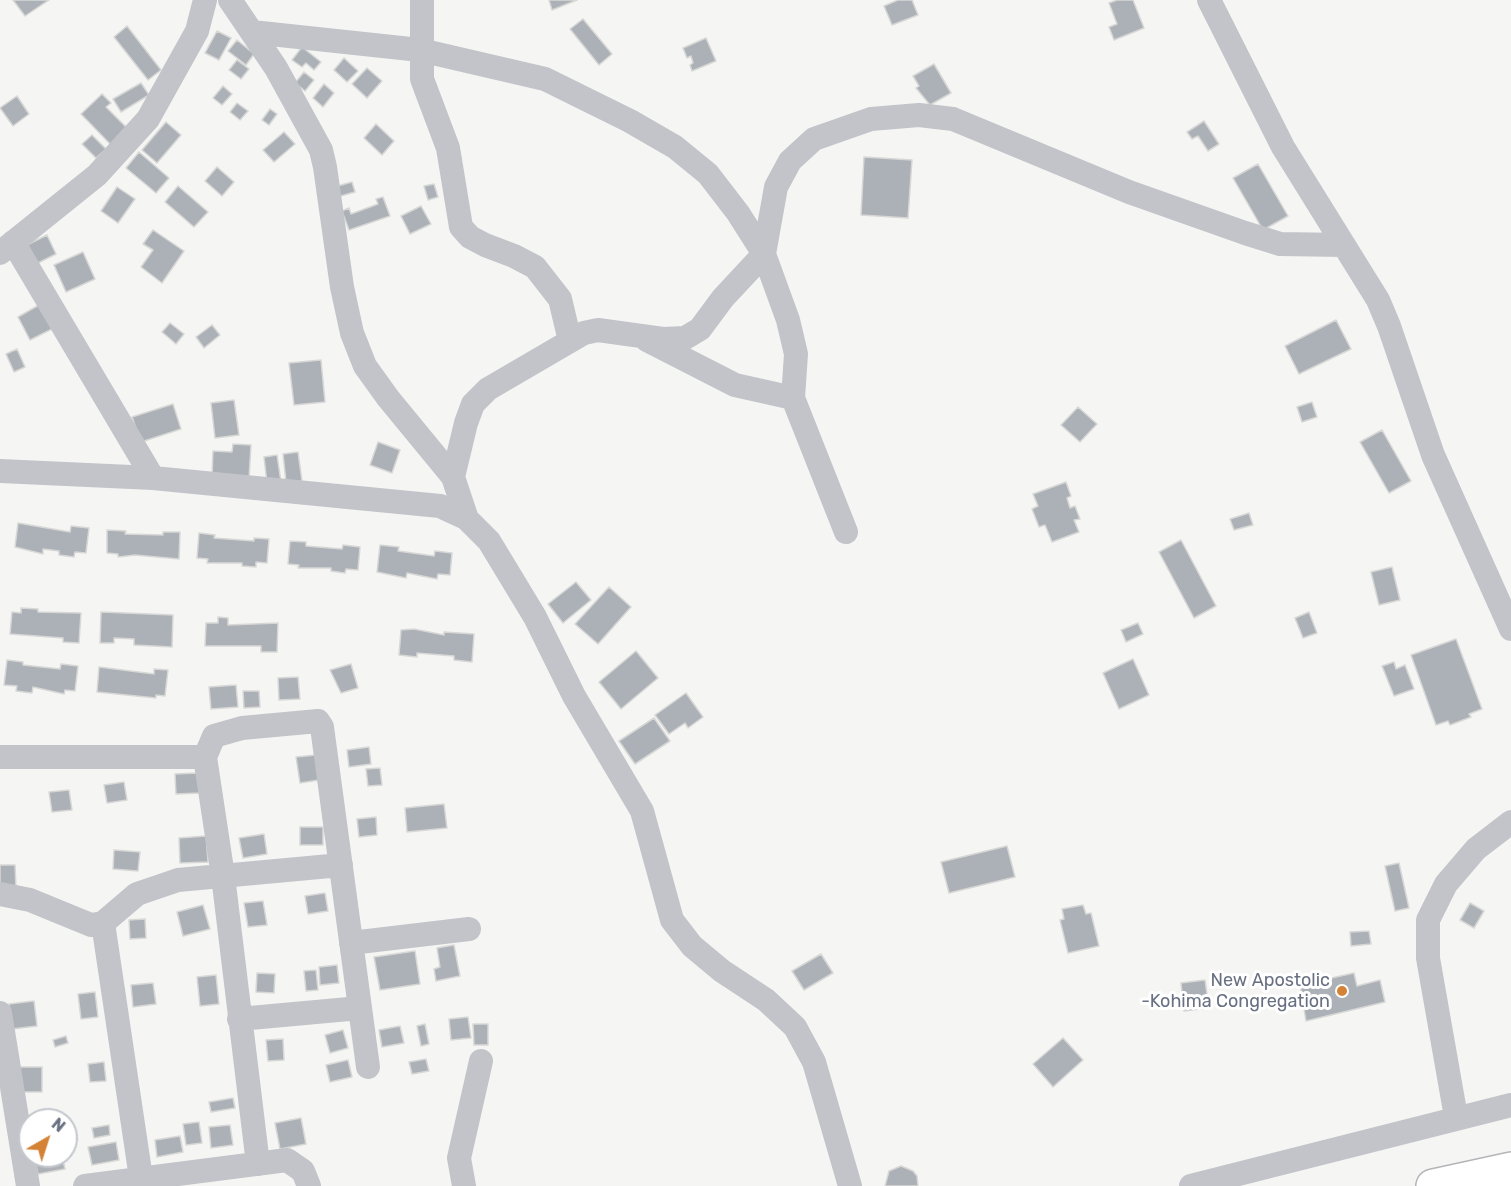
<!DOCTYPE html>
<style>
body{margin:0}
#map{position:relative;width:1511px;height:1186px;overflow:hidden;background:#f5f6f3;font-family:Rubik,sans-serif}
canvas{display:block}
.north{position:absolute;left:18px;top:1108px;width:60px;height:60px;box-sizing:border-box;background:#fff;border:2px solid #c3c6cd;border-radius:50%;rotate:39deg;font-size:16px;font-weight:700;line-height:24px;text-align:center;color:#687082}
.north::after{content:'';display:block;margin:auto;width:21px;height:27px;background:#d48235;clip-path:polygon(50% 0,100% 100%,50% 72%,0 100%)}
</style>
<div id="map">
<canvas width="1511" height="1186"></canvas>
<div class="north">N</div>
</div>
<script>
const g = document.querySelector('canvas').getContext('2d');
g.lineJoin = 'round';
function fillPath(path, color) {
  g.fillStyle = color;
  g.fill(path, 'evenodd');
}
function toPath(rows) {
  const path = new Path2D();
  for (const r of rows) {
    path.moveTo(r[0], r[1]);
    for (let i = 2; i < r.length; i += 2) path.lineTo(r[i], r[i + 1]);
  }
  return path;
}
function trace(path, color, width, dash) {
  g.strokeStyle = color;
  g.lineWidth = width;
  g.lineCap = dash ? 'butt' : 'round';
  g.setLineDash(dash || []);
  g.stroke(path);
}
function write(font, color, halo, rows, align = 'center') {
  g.font = font + ' Rubik,sans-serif';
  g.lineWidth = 6;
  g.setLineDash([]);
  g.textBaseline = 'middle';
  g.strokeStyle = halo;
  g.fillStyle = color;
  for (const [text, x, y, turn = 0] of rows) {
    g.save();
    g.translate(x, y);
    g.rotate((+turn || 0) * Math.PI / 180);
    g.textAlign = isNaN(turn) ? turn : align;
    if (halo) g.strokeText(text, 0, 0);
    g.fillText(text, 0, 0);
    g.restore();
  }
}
const building = toPath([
 [13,0,49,0,25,16,13,0],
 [549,0,577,0,552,10,549,0],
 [898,0,912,0,918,15,892,25,884,6,898,0],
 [1117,0,1133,0,1144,28,1114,40,1109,27,1117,24,1109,3,1117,0],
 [583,19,612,54,599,65,570,29,583,19],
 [127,26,161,70,148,80,114,37,127,26],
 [217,31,231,38,219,60,205,53,217,31],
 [706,38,716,61,692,71,690,65,693,63,691,56,687,58,683,48,706,38],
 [237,40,254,54,246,65,228,51,237,40],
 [302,47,321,62,314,70,306,63,302,67,292,60,302,47],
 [344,58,358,71,347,82,334,70,344,58],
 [237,60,249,69,241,79,229,70,237,60],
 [934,64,951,93,930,105,916,88,919,86,913,76,934,64],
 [367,68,382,81,367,98,352,84,367,68],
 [304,72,314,80,305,91,295,83,304,72],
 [141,83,149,95,121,112,113,99,141,83],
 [324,84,334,93,323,107,313,98,324,84],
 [223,86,232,94,222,105,213,98,223,86],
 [102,94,111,103,106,107,130,131,113,147,81,114,102,94],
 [17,96,29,114,13,126,0,108,17,96],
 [237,103,248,111,240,120,230,112,237,103],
 [270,109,277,114,269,125,262,120,270,109],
 [1204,121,1219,144,1208,151,1198,136,1192,139,1187,132,1204,121],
 [166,122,181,135,157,163,142,150,166,122],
 [376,124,394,141,382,155,364,138,376,124],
 [284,132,295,144,274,162,263,150,284,132],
 [92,135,106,149,96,158,82,144,92,135],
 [139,152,169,178,156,193,126,168,139,152],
 [864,157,912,160,908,218,861,215,864,157],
 [1258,164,1288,216,1263,230,1233,178,1258,164],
 [217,167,234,182,222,196,205,181,217,167],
 [352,182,355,192,337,197,334,187,352,182],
 [434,184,438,197,428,200,424,186,434,184],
 [178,186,208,212,194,227,165,202,178,186],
 [117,187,135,199,118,223,101,211,117,187],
 [383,197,390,216,349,230,342,211,349,208,351,214,378,204,376,199,383,197],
 [421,206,431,224,410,234,401,216,421,206],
 [153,230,184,251,162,283,141,267,153,250,143,244,153,230],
 [47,235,56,254,36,264,27,245,47,235],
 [83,252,95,279,66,292,54,265,83,252],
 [39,305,52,329,30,340,18,317,39,305],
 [1336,320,1351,349,1299,374,1285,346,1336,320],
 [170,323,184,334,176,344,162,332,170,323],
 [212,325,220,335,204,348,196,337,212,325],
 [17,349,25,367,14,372,6,354,17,349],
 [321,360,325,402,294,405,289,363,321,360],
 [234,400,239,435,215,438,211,403,234,400],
 [1312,402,1317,417,1302,422,1297,407,1312,402],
 [173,404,181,429,141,442,132,417,173,404],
 [1078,407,1097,424,1080,442,1061,425,1078,407],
 [1382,430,1411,481,1389,493,1360,442,1382,430],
 [378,442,400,450,392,473,370,465,378,442],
 [233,444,251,445,249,478,212,476,213,451,232,452,233,444],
 [298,452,302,481,286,482,283,454,298,452],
 [277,455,281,482,267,483,264,457,277,455],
 [1066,482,1071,496,1067,498,1070,508,1075,506,1080,519,1074,520,1079,532,1052,542,1045,525,1039,527,1032,509,1038,506,1033,494,1066,482],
 [1249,513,1253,525,1234,530,1230,519,1249,513],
 [18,523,70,532,71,526,89,528,86,553,75,552,74,557,59,555,59,551,43,549,43,554,15,547,18,523],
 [107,530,126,531,125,534,163,535,163,532,180,532,179,559,135,555,118,557,118,554,107,553,107,530],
 [199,533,215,535,214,538,254,541,254,538,269,539,267,563,256,562,256,567,242,566,242,563,207,563,208,559,197,558,199,533],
 [1181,540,1216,606,1194,618,1159,552,1181,540],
 [290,541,306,542,306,546,342,549,343,545,360,547,358,570,346,569,345,573,331,571,331,568,298,568,299,565,288,564,290,541],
 [380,545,399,547,398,551,434,556,435,551,452,553,450,575,438,574,437,579,407,573,406,578,377,572,380,545],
 [1392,567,1400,600,1379,605,1371,572,1392,567],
 [576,582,591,600,563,623,548,604,576,582],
 [609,587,631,607,598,644,575,624,609,587],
 [21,608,38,609,38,612,81,613,79,643,63,642,63,638,10,634,12,612,21,613,21,608],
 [101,612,173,615,172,647,134,645,134,639,114,638,114,643,100,643,101,612],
 [1309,612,1317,633,1303,638,1295,618,1309,612],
 [218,617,228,618,228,625,278,623,277,652,261,652,261,646,205,646,206,623,218,623,218,617],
 [1138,623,1143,634,1126,642,1121,630,1138,623],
 [414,629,444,635,444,632,474,634,472,662,454,660,454,656,417,653,417,657,399,655,401,630,414,629],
 [1456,639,1482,709,1469,714,1471,717,1450,725,1448,721,1436,725,1411,655,1456,639],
 [636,651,658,678,621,709,599,682,636,651],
 [1133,659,1149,695,1119,709,1103,673,1133,659],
 [7,660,23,662,23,665,60,669,61,664,78,666,75,691,65,690,64,694,33,687,32,693,16,691,17,686,4,685,7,660],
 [1394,662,1396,669,1405,665,1414,689,1394,696,1382,666,1394,662],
 [351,664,358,688,341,693,330,670,351,664],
 [99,667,154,674,154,669,168,670,165,696,156,695,156,698,97,692,99,667],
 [298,677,300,699,279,700,278,678,298,677],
 [236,685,238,707,211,709,209,687,236,685],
 [243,691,259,691,260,707,244,708,243,691],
 [686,693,703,717,688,728,685,723,669,734,655,715,686,693],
 [654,718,670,741,635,764,619,741,654,718],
 [369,747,371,764,349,767,347,750,369,747],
 [316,755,319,780,300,783,296,757,316,755],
 [380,768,382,785,368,786,366,769,380,768],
 [198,773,199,793,176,794,175,774,198,773],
 [124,782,127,800,107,803,104,785,124,782],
 [69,790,72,810,52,812,49,792,69,790],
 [444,804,447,828,407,832,405,808,444,804],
 [376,817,377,835,359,837,357,819,376,817],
 [300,827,323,827,323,845,300,845,300,827],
 [264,834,267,854,243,858,239,838,264,834],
 [206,836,208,862,180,863,179,838,206,836],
 [1007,846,1015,877,949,893,941,862,1007,846],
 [114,850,140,852,138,871,113,869,114,850],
 [1399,863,1409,908,1395,911,1385,866,1399,863],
 [0,865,15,865,16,888,0,888,0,865],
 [325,893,328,911,308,914,305,896,325,893],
 [263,901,267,925,248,927,244,903,263,901],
 [1470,903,1484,911,1474,928,1460,920,1470,903],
 [203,905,210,929,183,936,177,912,203,905],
 [1083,905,1086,914,1091,913,1099,946,1068,953,1060,920,1064,919,1062,909,1083,905],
 [145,919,146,938,130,939,129,920,145,919],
 [1369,931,1371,944,1351,946,1350,932,1369,931],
 [454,945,460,976,436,981,434,969,440,967,437,948,454,945],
 [415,951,420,984,380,990,374,957,415,951],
 [821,954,833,973,804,990,792,971,821,954],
 [337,965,339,983,320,985,319,967,337,965],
 [316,970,318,990,306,991,304,971,316,970],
 [257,973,275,974,274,993,256,992,257,973],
 [1354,973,1357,986,1380,980,1385,1002,1306,1021,1300,985,1354,973],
 [216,975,219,1004,200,1006,197,977,216,975],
 [1205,980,1209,1008,1184,1011,1181,983,1205,980],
 [153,983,156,1004,133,1007,131,985,153,983],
 [95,992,98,1017,81,1019,78,994,95,992],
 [34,1001,37,1026,12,1029,9,1004,34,1001],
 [468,1017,471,1038,451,1040,449,1019,468,1017],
 [425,1024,429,1044,421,1046,417,1026,425,1024],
 [473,1024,488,1024,488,1045,474,1045,473,1024],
 [400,1026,404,1043,382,1047,379,1030,400,1026],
 [343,1030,348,1048,330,1053,325,1035,343,1030],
 [66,1036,68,1043,55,1047,53,1040,66,1036],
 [1063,1038,1083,1060,1053,1087,1033,1064,1063,1038],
 [283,1039,284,1060,268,1061,266,1040,283,1039],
 [426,1059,429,1071,412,1074,409,1062,426,1059],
 [348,1060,352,1077,330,1082,326,1065,348,1060],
 [104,1062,106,1081,90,1082,88,1064,104,1062],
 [20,1067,42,1067,42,1092,20,1092,20,1067],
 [233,1098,235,1108,211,1112,209,1102,233,1098],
 [301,1118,306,1144,280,1149,275,1123,301,1118],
 [199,1122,202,1143,186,1145,183,1124,199,1122],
 [109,1125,110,1135,94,1138,92,1128,109,1125],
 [230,1125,233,1145,211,1148,209,1127,230,1125],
 [180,1136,183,1152,157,1157,155,1140,180,1136],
 [116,1142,119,1160,92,1165,88,1147,116,1142],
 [34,1156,62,1156,65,1169,38,1174,34,1156],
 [901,1166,913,1171,917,1176,918,1186,885,1186,889,1171,901,1166]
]);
const minor = toPath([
 [230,0,276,68,321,150,325,167,342,287,352,333,365,366,388,398,453,477,467,519],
 [422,0,422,79,448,148,461,227,470,237,485,245,514,256,535,267,560,299,570,341],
 [1209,0,1283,147,1378,300,1389,326,1433,455,1511,629],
 [252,32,420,50,545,79,630,121,675,147,708,174,738,213,764,254,788,320,796,354,793,398],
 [13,242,153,478],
 [0,253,97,175,148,119,197,31,205,0],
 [647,340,735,385,793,398,846,532],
 [0,471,153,478,440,506,466,518,489,541,535,617,574,696,642,811,672,920,692,946,722,971,766,1000,795,1027,814,1062,850,1186],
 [453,477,466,423,473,404,488,389,584,333,598,330,663,339,685,338,700,329,723,298,764,254,776,187,790,161,814,139,871,119,919,115,953,119,1129,192,1245,233,1280,244,1344,245],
 [0,757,205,757,214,736,242,728,318,721,322,727,368,1067],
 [205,757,223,876,258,1164],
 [0,894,30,900,91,925,103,923,137,894,178,880,341,865],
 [103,923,141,1178],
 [351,943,469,929],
 [0,1013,28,1186],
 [239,1019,360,1008],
 [1456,1117,1428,958,1428,920,1446,884,1476,849,1511,822],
 [85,1186,287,1160,303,1171,309,1186],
 [464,1186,459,1158,481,1061],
 [1191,1186,1511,1105]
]);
const highway = toPath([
 [1433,1186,1511,1169]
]);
const markers = [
 [1342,991,6,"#d48235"]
];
const poiNames = [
 ["New Apostolic",1330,981],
 ["-Kohima Congregation",1330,1002]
];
fillPath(building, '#acb0b7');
trace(building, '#d7d8d6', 1.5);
trace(highway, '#b3b5b9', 36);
trace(minor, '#c2c4c9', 24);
trace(highway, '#fff', 33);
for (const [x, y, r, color] of markers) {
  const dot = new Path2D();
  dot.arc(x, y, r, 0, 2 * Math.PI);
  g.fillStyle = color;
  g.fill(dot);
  trace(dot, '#fff', 2);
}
write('18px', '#687082', '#fff', poiNames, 'right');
</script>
